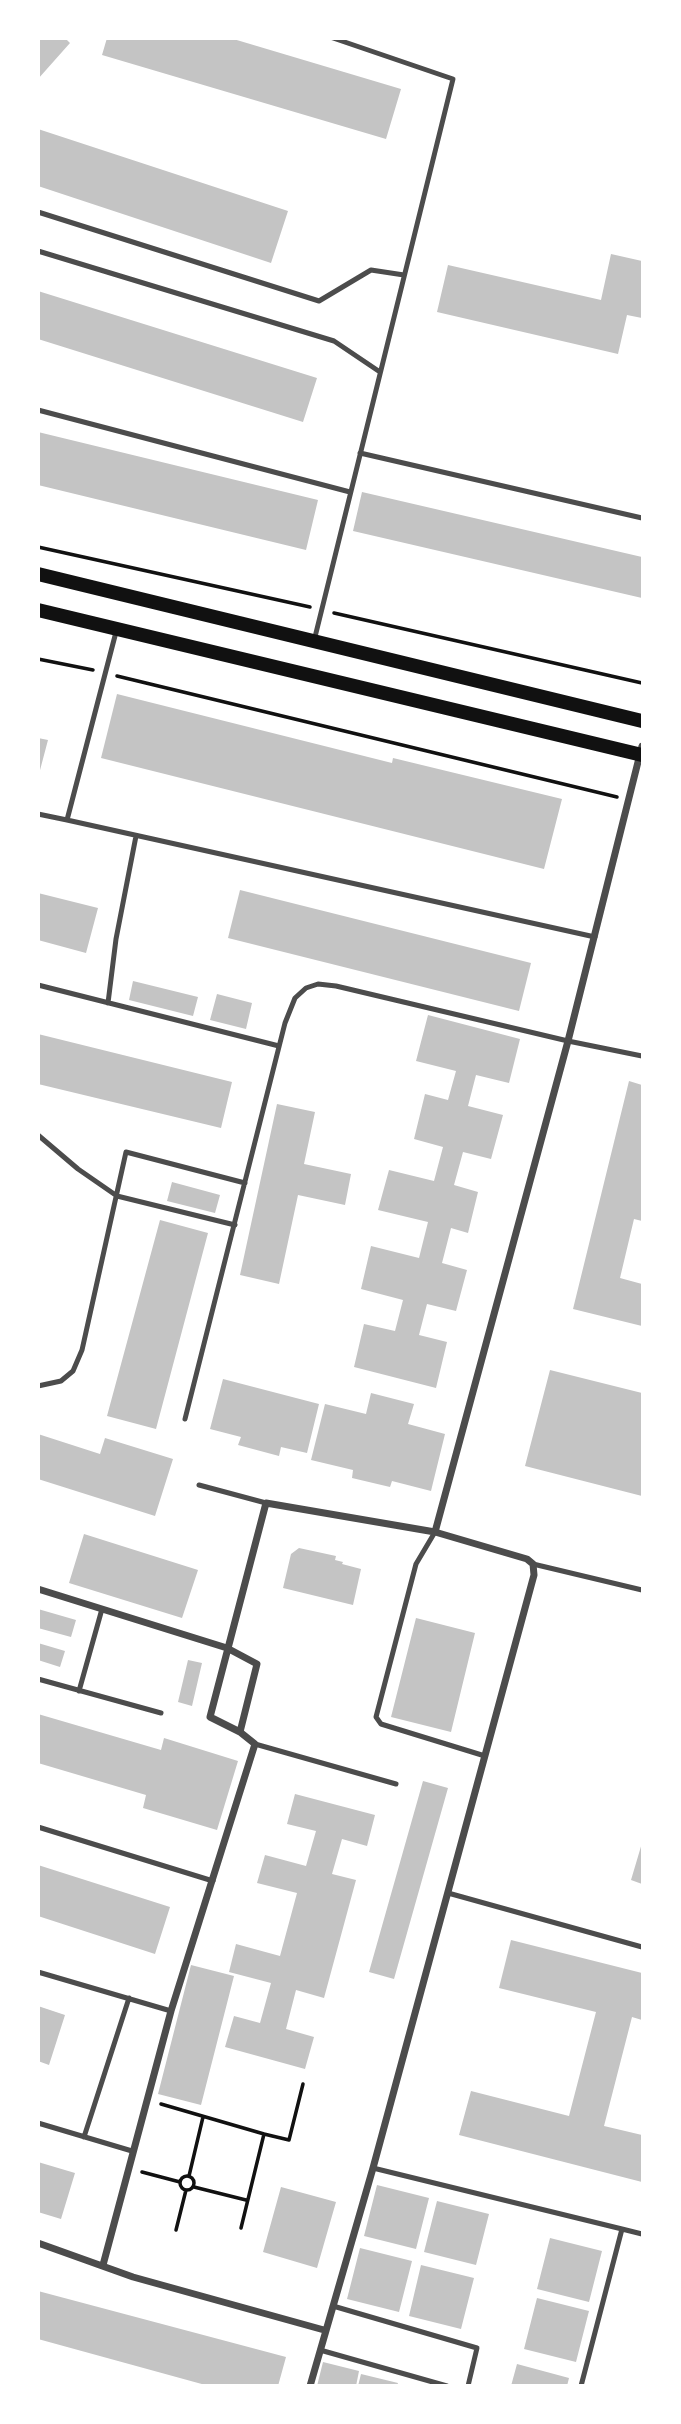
<!DOCTYPE html>
<style>
body{margin:0}
#map{position:relative;width:681px;height:2424px;overflow:hidden;background:#fff;font-family:"Source Serif 4",serif}
canvas{display:block}
.frame{position:absolute;inset:0;border:40px solid #fff;pointer-events:none}
</style>
<div id="map">
<canvas width="681" height="2424"></canvas>
<div class="frame"></div>
</div>
<script>
const g = document.querySelector('canvas').getContext('2d');
g.lineJoin = 'round';
function fillPath(path, color) {
  g.fillStyle = color;
  g.fill(path, 'evenodd');
}
function toPath(rows) {
  const path = new Path2D();
  for (const r of rows) {
    if (r.length === 3) {
      path.moveTo(r[0] + r[2], r[1]);
      path.arc(r[0], r[1], r[2], 0, 2 * Math.PI);
      continue;
    }
    path.moveTo(r[0], r[1]);
    for (let i = 2; i < r.length; i += 2) path.lineTo(r[i], r[i + 1]);
  }
  return path;
}
function trace(path, color, width, dash) {
  g.strokeStyle = color;
  g.lineWidth = width;
  g.lineCap = dash ? 'butt' : 'round';
  g.setLineDash(dash || []);
  g.stroke(path);
}
const building = toPath([
 [38,38,65,38,70,43,38,79],
 [107,38,230,38,401,89,386,139,102,55],
 [38,129,288,211,271,263,38,186],
 [611,254,642,261,642,318,627,315,618,354,437,312,448,265,601,300],
 [38,291,317,378,303,422,38,339],
 [38,432,318,500,306,550,38,485],
 [362,492,642,557,642,598,353,531],
 [117,694,392,763,393,758,562,799,544,869,101,758],
 [38,738,48,740,39,774,38,774],
 [240,890,531,963,519,1011,228,938],
 [38,893,98,908,86,953,38,940],
 [133,981,198,997,193,1016,129,1000],
 [217,994,252,1003,246,1029,210,1020],
 [428,1015,520,1039,509,1083,476,1075,468,1106,503,1115,491,1159,463,1152,454,1185,478,1192,468,1233,451,1228,442,1263,467,1270,456,1311,427,1304,419,1335,447,1342,436,1388,354,1367,364,1324,395,1331,403,1300,361,1289,371,1246,419,1258,428,1222,378,1210,389,1170,434,1181,443,1147,414,1139,425,1094,448,1100,456,1071,416,1061],
 [38,1034,232,1082,221,1128,38,1084],
 [629,1081,642,1085,642,1221,634,1219,620,1278,642,1284,642,1326,573,1309],
 [277,1104,315,1112,304,1164,351,1174,345,1205,298,1195,279,1284,240,1275],
 [172,1182,220,1195,215,1213,167,1201],
 [160,1220,208,1233,156,1429,107,1416],
 [550,1370,642,1393,642,1496,525,1466],
 [223,1379,319,1404,307,1453,281,1447,279,1456,238,1445,241,1437,210,1429],
 [371,1393,414,1404,408,1424,445,1434,431,1491,392,1481,390,1487,352,1478,353,1470,311,1460,325,1404,366,1414],
 [38,1434,100,1454,105,1438,173,1459,155,1516,38,1479],
 [84,1534,198,1570,182,1618,69,1583],
 [299,1548,336,1556,335,1560,343,1562,342,1564,361,1569,353,1605,283,1588,291,1554],
 [38,1609,76,1620,71,1637,38,1628],
 [416,1618,475,1633,451,1732,391,1717],
 [38,1643,65,1651,60,1667,38,1660],
 [188,1660,202,1663,192,1706,178,1702],
 [38,1714,161,1750,164,1738,238,1761,217,1830,143,1808,146,1795,38,1763],
 [423,1781,448,1788,394,1979,369,1972],
 [295,1794,375,1815,367,1846,342,1839,332,1874,356,1880,324,1998,296,1990,286,2029,314,2037,305,2069,225,2047,234,2016,260,2023,271,1983,229,1972,236,1944,280,1956,297,1893,257,1883,265,1855,306,1866,316,1831,287,1824],
 [642,1843,642,1884,631,1880],
 [38,1865,170,1907,155,1954,38,1916],
 [511,1940,642,1973,642,2020,632,2017,604,2126,642,2135,642,2182,459,2135,471,2091,569,2116,596,2012,499,1988],
 [191,1965,234,1976,201,2105,158,2094],
 [38,2006,65,2015,49,2065,38,2061],
 [38,2162,75,2173,61,2219,38,2212],
 [377,2185,429,2198,416,2249,364,2236],
 [281,2187,336,2202,317,2268,263,2252],
 [437,2201,489,2214,476,2265,424,2252],
 [550,2238,602,2251,589,2302,537,2289],
 [360,2248,412,2261,399,2312,347,2299],
 [421,2265,474,2278,461,2329,409,2316],
 [38,2291,286,2357,278,2386,209,2386,38,2339],
 [537,2298,589,2311,576,2362,524,2349],
 [323,2362,359,2371,356,2386,317,2386],
 [517,2364,569,2378,567,2386,511,2386],
 [361,2374,398,2383,397,2386,358,2386]
]);
const path = toPath([
 [38,547,310,607],
 [334,613,642,683],
 [38,659,93,670],
 [117,676,617,797],
 [161,2104,264,2134,241,2228],
 [264,2134,289,2140,303,2084],
 [142,2172,180,2182],
 [187,2183,7],
 [189,2176,203,2117],
 [194,2187,246,2200],
 [176,2230,186,2190]
]);
const service = toPath([
 [38,212,319,301,371,270,404,275],
 [38,251,334,341,380,372],
 [38,410,350,492],
 [360,453,642,518],
 [116,632,67,820,595,937],
 [314,641,453,79,333,38],
 [38,814,67,820],
 [38,985,279,1046],
 [108,1003,116,939,136,836],
 [38,1135,78,1169,117,1196,235,1225],
 [38,1386,61,1381,73,1371,82,1350,126,1152,245,1183],
 [185,1419,285,1023,295,998,306,988,318,984,336,986,568,1041,642,1056],
 [199,1485,266,1503],
 [435,1532,416,1564,376,1717,381,1724,485,1756],
 [533,1564,642,1590],
 [38,1679,161,1713],
 [79,1691,102,1609],
 [255,1744,396,1784],
 [38,1827,213,1881],
 [448,1893,642,1947],
 [38,1972,171,2011],
 [38,2123,132,2151],
 [84,2137,129,1998],
 [373,2168,622,2229,581,2386],
 [622,2229,642,2234],
 [333,2306,477,2348,468,2386],
 [320,2350,447,2386]
]);
const minor = toPath([
 [435,1532,568,1041,642,746],
 [38,1589,227,1648,257,1664,240,1732],
 [38,2243,133,2277,324,2330],
 [103,2265,171,2011,255,1744,240,1732,210,1717,266,1503,435,1532,527,1559,533,1564,534,1575,373,2168,310,2386]
]);
const secondary = toPath([
 [38,574,642,721],
 [38,610,642,755]
]);
fillPath(building, '#c4c4c4');
trace(path, '#111', 3.5);
trace(service, '#4c4c4c', 5);
trace(minor, '#4c4c4c', 7);
trace(secondary, '#111', 14);
</script>
